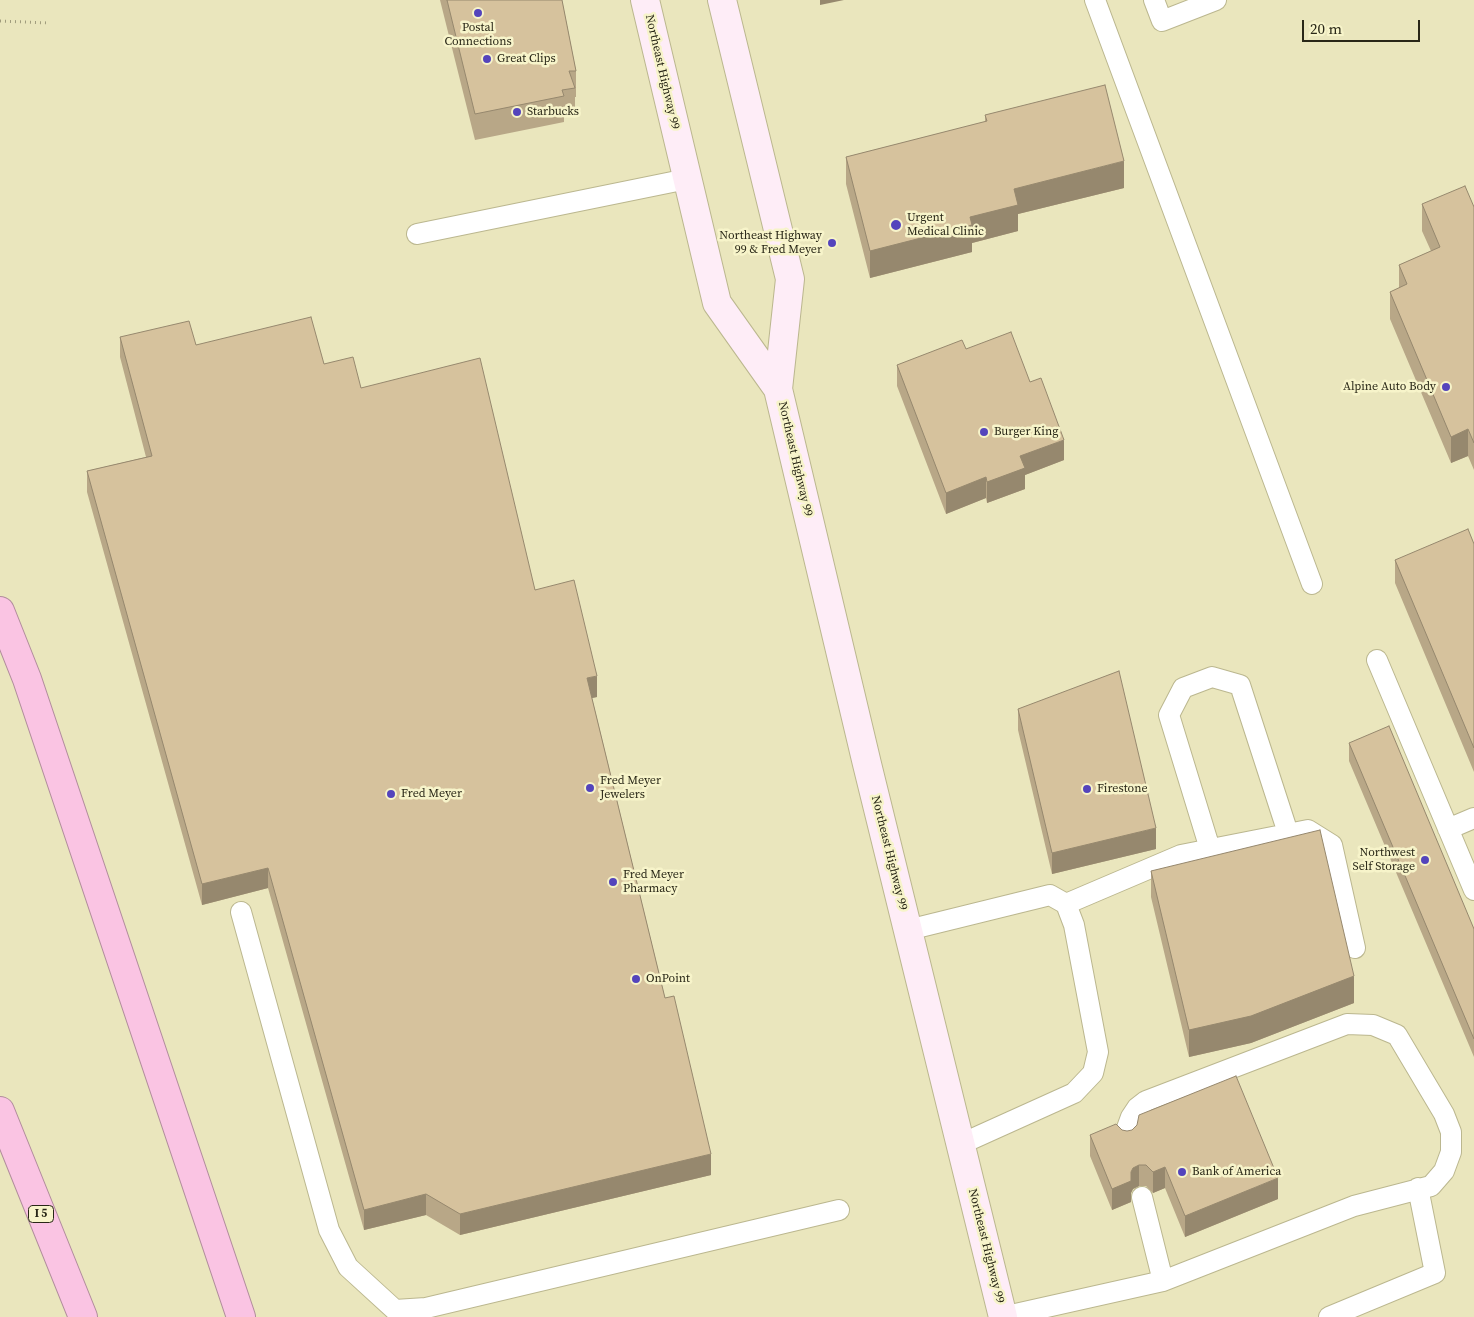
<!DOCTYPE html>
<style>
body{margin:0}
#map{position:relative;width:1474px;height:1317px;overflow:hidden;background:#eae6bd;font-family:"Source Serif 4",serif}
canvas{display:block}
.scale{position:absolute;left:1302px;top:20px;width:118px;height:22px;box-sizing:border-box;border:2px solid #292717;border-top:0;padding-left:6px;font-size:15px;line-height:18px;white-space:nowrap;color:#292717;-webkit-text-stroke:4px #f7f4ca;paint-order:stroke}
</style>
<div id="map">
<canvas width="1474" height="1317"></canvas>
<div class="scale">20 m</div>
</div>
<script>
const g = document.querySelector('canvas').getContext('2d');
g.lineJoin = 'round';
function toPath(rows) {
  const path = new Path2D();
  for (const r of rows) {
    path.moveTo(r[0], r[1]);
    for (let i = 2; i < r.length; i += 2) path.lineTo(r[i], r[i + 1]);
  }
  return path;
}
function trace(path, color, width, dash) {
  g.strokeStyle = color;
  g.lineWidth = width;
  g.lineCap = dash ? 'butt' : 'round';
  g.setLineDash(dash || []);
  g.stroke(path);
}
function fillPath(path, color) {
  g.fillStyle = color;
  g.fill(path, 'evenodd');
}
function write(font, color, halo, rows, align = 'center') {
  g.font = font + ' "Source Serif 4",serif';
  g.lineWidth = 5;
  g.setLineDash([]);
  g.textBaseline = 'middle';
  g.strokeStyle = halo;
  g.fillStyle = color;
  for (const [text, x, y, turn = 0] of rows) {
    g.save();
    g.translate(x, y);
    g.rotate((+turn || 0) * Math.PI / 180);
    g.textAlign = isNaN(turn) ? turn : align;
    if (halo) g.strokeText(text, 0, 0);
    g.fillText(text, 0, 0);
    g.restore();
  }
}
const path = toPath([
 [0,21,49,23]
]);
const lane = toPath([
 [1095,0,1312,584],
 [1154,0,1162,21,1216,0],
 [417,234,687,179],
 [1377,660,1474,890],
 [1448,829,1474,818],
 [1210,849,1169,715,1183,688,1212,677,1240,685,1288,833],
 [1066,904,1181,855,1308,830,1332,845,1355,948],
 [241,912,329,1230,348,1267,395,1310,426,1308,839,1210],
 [908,930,1050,895,1066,904,1074,925,1098,1052,1093,1073,1074,1093,961,1144],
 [1142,1197,1163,1281],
 [1002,1317,1163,1281,1354,1206,1431,1186,1444,1171,1451,1152,1451,1132,1444,1114,1397,1035,1373,1025,1347,1024,1146,1101,1137,1108,1131,1117,1127,1128,1127,1140],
 [1329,1317,1435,1273,1418,1188]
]);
const secondary = toPath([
 [645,0,717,303,778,389],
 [722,0,790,279,778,389,867,764,1003,1317]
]);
const highway = toPath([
 [0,611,27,679,241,1317],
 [0,1111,83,1317]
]);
const wall = toPath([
 [440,0,562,0,576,71,576,97,575,97,575,115,564,116,564,122,475,140],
 [985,115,1124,188,1018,214,1018,231,972,243,972,252,870,278,846,184,846,157,985,122],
 [1422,204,1474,207,1474,470,1468,456,1451,463,1390,319,1390,292,1399,288,1399,265,1431,251,1422,231],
 [120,337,196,345,324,364,361,388,535,590,597,697,592,698,665,998,711,1175,460,1235,426,1215,364,1230,268,888,202,905,87,492,87,471,146,457,120,357],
 [966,349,1030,382,1064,460,1025,475,1025,489,987,503,986,498,946,514,897,386,897,365],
 [1474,544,1474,772,1395,583,1395,560],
 [1018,709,1156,849,1052,874,1018,730],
 [1349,743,1474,929,1474,1057,1349,761],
 [1151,871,1354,1003,1251,1043,1189,1057,1151,897],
 [1122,1130,1278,1199,1185,1237,1165,1188,1153,1193,1146,1186,1139,1186,1133,1189,1131,1193,1131,1202,1112,1210,1090,1156,1090,1135]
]);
const shadedWall = toPath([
 [820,0,844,0,820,5],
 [1124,161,1124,188,1018,214,1018,231,972,243,972,252,870,278,870,251,970,217,1014,189],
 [1468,429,1468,456,1451,463,1451,437],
 [1064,440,1064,460,1025,475,1025,489,987,503,987,482,1020,456],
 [986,477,986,498,946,514,946,493],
 [597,676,597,697,587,699,587,678],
 [1156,828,1156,849,1052,874,1052,853],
 [268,868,268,888,202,905,202,884],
 [1354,976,1354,1003,1251,1043,1189,1057,1189,1030],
 [711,1154,711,1175,460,1235,460,1214],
 [1139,1165,1139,1186,1133,1189,1131,1193,1131,1202,1112,1210,1112,1189,1131,1172,1133,1168],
 [1165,1167,1165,1188,1153,1193,1153,1172],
 [1278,1178,1278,1199,1185,1237,1185,1216],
 [426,1194,426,1215,364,1230,364,1210]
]);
const building = toPath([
 [447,0,562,0,576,71,569,71,575,88,562,90,564,96,475,114,447,0],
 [1105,85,1124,161,1014,189,1018,205,970,217,972,225,870,251,846,157,987,121,985,115,1105,85],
 [1465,186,1474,207,1474,443,1468,429,1451,437,1390,292,1407,284,1399,265,1440,247,1422,204,1465,186],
 [311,317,324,364,353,357,361,388,480,358,535,590,574,580,597,676,587,678,665,998,674,996,711,1154,460,1214,426,1194,364,1210,268,868,202,884,87,471,152,456,120,337,189,321,196,345,311,317],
 [1011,332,1030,382,1041,378,1064,440,1020,456,1025,468,987,482,986,477,946,493,897,365,962,340,966,349,1011,332],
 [1468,529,1474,544,1474,748,1395,560,1468,529],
 [1119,671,1156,828,1052,853,1018,709,1119,671],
 [1389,726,1474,929,1474,1039,1349,743,1389,726],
 [1320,830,1354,976,1251,1016,1189,1030,1151,871,1320,830],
 [1236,1076,1278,1178,1185,1216,1165,1167,1153,1172,1146,1165,1139,1165,1133,1168,1131,1172,1131,1181,1112,1189,1090,1135,1116,1124,1122,1130,1127,1131,1132,1130,1137,1125,1139,1115,1236,1076]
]);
const markers = [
 [478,13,5,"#5444bc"],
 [487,59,5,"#5444bc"],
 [517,112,5,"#5444bc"],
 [896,225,6,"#5444bc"],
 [832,243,5,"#5444bc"],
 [1446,387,5,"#5444bc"],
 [984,432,5,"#5444bc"],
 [590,788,5,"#5444bc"],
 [1087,789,5,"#5444bc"],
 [391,794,5,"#5444bc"],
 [1425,860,5,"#5444bc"],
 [613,882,5,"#5444bc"],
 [636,979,5,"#5444bc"],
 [1182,1172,5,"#5444bc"]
];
const shields = [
 [41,1214,25]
];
const shieldNames = [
 ["I 5",41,1214]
];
const poiNames = [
 ["Postal",478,28,"center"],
 ["Connections",478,42,"center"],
 ["Great Clips",497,59],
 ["Starbucks",527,112],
 ["Urgent",907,218],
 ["Medical Clinic",907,232],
 ["Northeast Highway",822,236,"right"],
 ["99 & Fred Meyer",822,250,"right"],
 ["Alpine Auto Body",1436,387,"right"],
 ["Burger King",994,432],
 ["Fred Meyer",600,781],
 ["Jewelers",600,795],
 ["Firestone",1097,789],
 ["Fred Meyer",401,794],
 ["Northwest",1415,853,"right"],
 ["Self Storage",1415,867,"right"],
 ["Fred Meyer",623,875],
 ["Pharmacy",623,889],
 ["OnPoint",646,979],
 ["Bank of America",1192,1172]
];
const streetNames = [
 ["Northeast Highway 99",662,72,77],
 ["Northeast Highway 99",795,459,77],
 ["Northeast Highway 99",889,853,76],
 ["Northeast Highway 99",986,1246,76]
];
trace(lane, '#bbb78f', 22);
trace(secondary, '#bbb78f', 30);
trace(highway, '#b18d9c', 30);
trace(path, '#9f9b7c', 3, [1, 4]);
trace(lane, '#fff', 20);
trace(secondary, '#feedf7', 28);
trace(highway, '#fac4e3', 28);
fillPath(wall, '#b8a787');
fillPath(shadedWall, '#96886e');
fillPath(building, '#d6c29d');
trace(building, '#96886e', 1);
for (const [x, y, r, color] of markers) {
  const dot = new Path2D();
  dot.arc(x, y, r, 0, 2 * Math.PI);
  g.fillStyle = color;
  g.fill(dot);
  trace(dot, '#f7f4ca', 2);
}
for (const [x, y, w] of shields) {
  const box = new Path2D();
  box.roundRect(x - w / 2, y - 8.5, w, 17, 4);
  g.fillStyle = '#f7f4ca';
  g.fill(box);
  trace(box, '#292717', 1);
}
write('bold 11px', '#292717', null, shieldNames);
write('12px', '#292717', '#f7f4ca', poiNames, 'left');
write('12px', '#292717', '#f7f4ca', streetNames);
</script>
